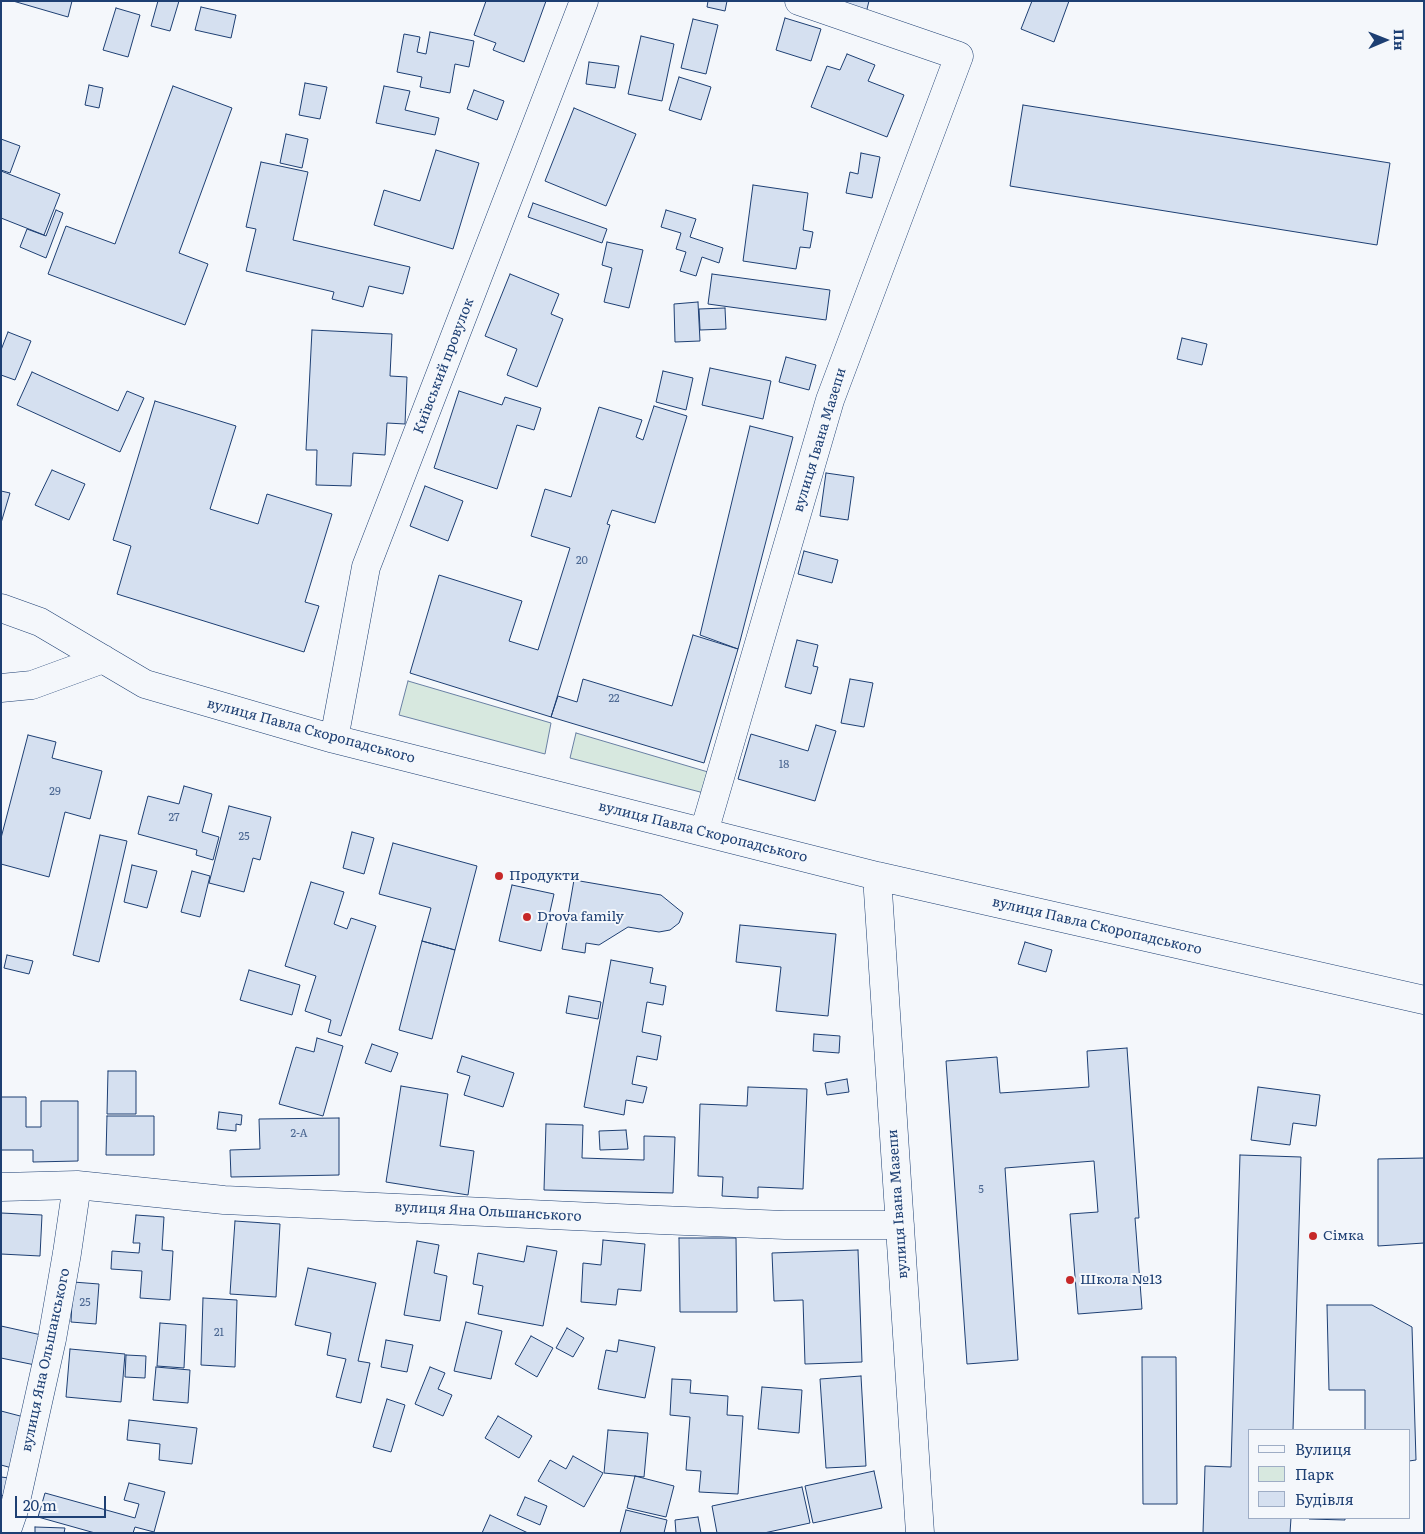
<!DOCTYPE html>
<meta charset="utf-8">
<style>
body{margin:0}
#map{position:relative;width:1425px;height:1534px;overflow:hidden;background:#f4f7fb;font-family:Literata,serif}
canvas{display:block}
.frame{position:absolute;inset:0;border:2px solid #1d3f73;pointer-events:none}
.legend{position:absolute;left:1248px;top:1429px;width:162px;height:90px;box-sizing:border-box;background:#f4f7fb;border:1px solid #9eadc5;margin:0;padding:6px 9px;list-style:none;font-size:15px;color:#1d3f73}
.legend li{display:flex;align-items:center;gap:10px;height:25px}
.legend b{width:25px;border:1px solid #9eadc5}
.north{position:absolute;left:1360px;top:15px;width:50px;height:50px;-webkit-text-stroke:4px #f4f7fb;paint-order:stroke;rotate:89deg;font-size:14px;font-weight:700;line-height:20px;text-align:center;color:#1d3f73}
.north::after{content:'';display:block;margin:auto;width:18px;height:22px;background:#1d3f73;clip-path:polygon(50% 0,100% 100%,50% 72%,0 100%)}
.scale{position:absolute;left:15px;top:1496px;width:91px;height:22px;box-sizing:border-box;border:2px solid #1d3f73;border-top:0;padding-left:6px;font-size:15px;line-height:18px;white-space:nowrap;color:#1d3f73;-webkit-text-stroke:4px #f4f7fb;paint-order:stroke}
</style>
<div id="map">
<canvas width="1425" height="1534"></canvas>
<div class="frame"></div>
<ul class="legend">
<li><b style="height:6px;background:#f4f7fb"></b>Вулиця</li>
<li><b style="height:14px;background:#d7e8df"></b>Парк</li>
<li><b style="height:14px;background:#d5e0f0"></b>Будівля</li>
</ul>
<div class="north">Пн</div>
<div class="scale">20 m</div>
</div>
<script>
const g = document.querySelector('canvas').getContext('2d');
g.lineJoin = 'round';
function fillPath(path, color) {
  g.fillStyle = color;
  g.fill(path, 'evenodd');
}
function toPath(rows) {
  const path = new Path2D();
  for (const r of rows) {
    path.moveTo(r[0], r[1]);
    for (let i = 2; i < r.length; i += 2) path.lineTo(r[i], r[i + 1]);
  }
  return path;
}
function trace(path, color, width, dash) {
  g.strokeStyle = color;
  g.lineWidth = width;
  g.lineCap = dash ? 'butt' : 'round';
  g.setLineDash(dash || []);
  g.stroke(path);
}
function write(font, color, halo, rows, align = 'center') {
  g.font = font + ' Literata,serif';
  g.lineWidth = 4;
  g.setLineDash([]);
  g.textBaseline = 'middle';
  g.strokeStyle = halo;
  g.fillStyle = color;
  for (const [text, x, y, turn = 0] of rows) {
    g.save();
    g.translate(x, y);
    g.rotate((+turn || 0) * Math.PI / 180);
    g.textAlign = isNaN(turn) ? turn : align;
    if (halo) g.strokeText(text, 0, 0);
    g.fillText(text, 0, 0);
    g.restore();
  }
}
const green = toPath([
 [408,681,551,723,545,754,399,715,408,681],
 [576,733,708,772,704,793,570,758,576,733]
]);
const building = toPath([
 [13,1,72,1,68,17,13,1],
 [158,1,179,1,170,31,151,26,158,1],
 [486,1,546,1,524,62,493,50,496,43,474,35,486,1],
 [708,1,727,1,725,11,707,7,708,1],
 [844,1,869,1,866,13,842,7,844,1],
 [1032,1,1069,1,1054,42,1021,29,1032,1],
 [201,7,236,15,231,38,195,30,201,7],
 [116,8,140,15,128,57,103,50,116,8],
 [785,18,821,29,811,61,776,50,785,18],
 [693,19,718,25,706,74,681,68,693,19],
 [430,32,474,41,469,67,455,64,450,93,420,87,422,77,397,72,404,34,420,37,417,52,426,54,430,32],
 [641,36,674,44,662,101,628,94,641,36],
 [847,54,875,65,868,81,904,95,887,137,811,107,827,66,840,70,847,54],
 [589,62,619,66,615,88,586,84,589,62],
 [679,77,711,87,701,120,669,110,679,77],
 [305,83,327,87,320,119,299,115,305,83],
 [89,85,103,88,99,108,85,105,89,85],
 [173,86,232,108,179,253,208,264,185,325,48,274,66,226,115,244,173,86],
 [384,86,410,91,405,110,439,118,435,135,376,123,384,86],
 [474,90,504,101,497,120,467,109,474,90],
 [1023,105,1390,163,1377,245,1010,186,1023,105],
 [574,108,636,134,606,206,545,181,574,108],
 [286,134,308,139,302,168,280,163,286,134],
 [1,139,20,146,10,173,1,170,1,139],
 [436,150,479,163,453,249,374,225,384,190,420,201,436,150],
 [861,153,880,157,872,198,846,193,850,172,858,174,861,153],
 [261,162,308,172,293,240,410,267,403,294,369,286,363,307,332,299,334,292,246,271,256,229,246,227,261,162],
 [1,171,60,194,44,235,1,218,1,171],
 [753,185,808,193,803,230,813,232,810,248,800,247,796,269,743,261,753,185],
 [533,203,607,229,602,243,528,217,533,203],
 [56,210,63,213,46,258,20,247,27,229,46,236,56,210],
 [666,210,696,219,690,237,723,248,719,263,702,257,696,276,680,271,686,252,676,249,681,233,661,227,666,210],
 [607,242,643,250,629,308,604,302,612,268,602,265,607,242],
 [510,274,559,294,551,314,563,319,537,387,507,375,517,349,485,336,510,274],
 [712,274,830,290,826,320,708,304,712,274],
 [698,302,700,341,675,342,674,304,698,302],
 [725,308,726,329,700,330,699,309,725,308],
 [312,330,392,334,390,376,407,377,405,424,387,423,385,455,353,453,351,486,316,485,317,450,306,450,312,330],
 [8,332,31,341,15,380,1,375,1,350,8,332],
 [1182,338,1207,344,1202,365,1177,359,1182,338],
 [786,357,816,365,809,390,779,382,786,357],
 [710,368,771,381,763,419,702,405,710,368],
 [663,371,693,378,686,410,656,402,663,371],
 [32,372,118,411,127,391,144,398,120,452,17,405,32,372],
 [459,391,502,405,505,397,541,408,534,430,517,425,497,489,434,468,459,391],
 [155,401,236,426,210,509,258,524,267,494,332,514,305,602,319,606,304,652,117,594,131,546,113,540,155,401],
 [654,406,687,416,655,523,612,510,607,524,610,525,551,717,410,673,439,575,522,601,509,641,538,650,570,548,531,536,545,489,571,497,599,407,642,420,636,437,643,440,654,406],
 [750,426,793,437,738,649,700,635,750,426],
 [52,470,85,484,69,520,35,505,52,470],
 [826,473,854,477,848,520,820,516,826,473],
 [425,486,463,501,448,541,410,526,425,486],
 [1,491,10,493,1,523,1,491],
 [804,551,838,560,832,583,798,574,804,551],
 [693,635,738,649,704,763,551,717,558,696,577,702,583,679,672,706,693,635],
 [797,640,818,645,813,666,818,667,811,694,785,687,797,640],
 [850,679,873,683,864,727,841,723,850,679],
 [816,725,836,731,815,801,738,779,751,734,808,751,816,725],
 [28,735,56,742,52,758,102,771,90,819,65,812,49,877,1,864,1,838,28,735],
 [184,786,212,794,202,832,219,837,213,860,196,855,197,850,138,834,148,796,179,804,184,786],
 [229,806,271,817,260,860,253,858,244,892,209,883,229,806],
 [352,832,374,838,364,874,343,868,352,832],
 [100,835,127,841,99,962,73,955,100,835],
 [393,843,477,866,455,950,422,941,431,908,379,894,393,843],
 [132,865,157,871,147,908,124,902,132,865],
 [192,871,210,876,200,917,181,912,192,871],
 [574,880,661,895,683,913,679,923,670,930,659,932,628,927,599,945,586,943,585,953,562,949,574,880],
 [311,882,344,892,334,924,347,929,351,918,376,926,341,1036,328,1032,331,1020,305,1011,316,976,285,966,311,882],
 [512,885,554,894,541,951,499,941,512,885],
 [740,925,836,934,828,1016,776,1011,781,967,736,962,740,925],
 [422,941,455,950,432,1039,399,1030,422,941],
 [1025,942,1052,950,1046,972,1018,964,1025,942],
 [7,955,33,961,29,974,4,968,7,955],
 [611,960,653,968,650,983,666,986,663,1005,647,1002,642,1032,661,1036,657,1060,637,1056,632,1084,647,1087,643,1103,626,1100,624,1115,584,1107,611,960],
 [249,970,300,985,292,1015,240,1000,249,970],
 [569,996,601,1002,598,1019,566,1013,569,996],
 [814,1034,840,1036,839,1053,813,1051,814,1034],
 [317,1038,343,1046,323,1116,279,1104,296,1047,314,1052,317,1038],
 [372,1044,398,1053,391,1072,365,1063,372,1044],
 [1127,1048,1139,1218,1135,1218,1142,1309,1078,1314,1070,1214,1098,1212,1094,1161,1005,1168,1018,1360,967,1364,946,1061,997,1057,1000,1093,1089,1087,1087,1051,1127,1048],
 [462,1056,514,1073,503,1107,464,1095,470,1076,457,1072,462,1056],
 [108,1071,136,1071,136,1114,107,1114,108,1071],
 [847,1079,849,1092,827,1095,825,1083,847,1079],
 [401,1086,448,1094,440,1146,474,1151,468,1195,386,1182,401,1086],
 [748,1087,807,1089,803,1189,758,1187,758,1198,722,1196,723,1177,698,1176,700,1104,747,1106,748,1087],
 [1258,1087,1320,1095,1316,1126,1293,1123,1290,1145,1251,1140,1258,1087],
 [1,1097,26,1097,26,1127,41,1127,41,1101,78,1101,78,1161,33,1162,33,1150,1,1150,1,1097],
 [219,1112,242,1115,241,1125,236,1124,236,1131,217,1129,219,1112],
 [107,1116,154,1116,154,1155,106,1155,107,1116],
 [339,1118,339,1175,231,1177,230,1150,260,1149,259,1119,339,1118],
 [546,1124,583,1125,582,1158,644,1160,644,1136,675,1137,673,1193,544,1190,546,1124],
 [626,1130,628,1149,600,1150,599,1131,626,1130],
 [1240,1155,1301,1157,1293,1430,1249,1430,1249,1518,1291,1518,1290,1533,1203,1533,1205,1466,1231,1467,1240,1155],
 [1424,1158,1424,1243,1378,1246,1378,1159,1424,1158],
 [1,1213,42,1215,40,1256,1,1254,1,1213],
 [136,1215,164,1217,162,1250,173,1251,170,1300,140,1298,142,1271,111,1269,112,1251,139,1253,140,1243,133,1243,136,1215],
 [235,1221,280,1224,276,1297,230,1294,235,1221],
 [679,1238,736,1238,737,1312,680,1312,679,1238],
 [603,1240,645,1244,641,1291,618,1289,616,1305,581,1302,583,1263,601,1265,603,1240],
 [417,1241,439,1245,434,1273,447,1276,440,1321,404,1315,417,1241],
 [527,1246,557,1251,543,1326,478,1314,483,1286,473,1284,478,1253,524,1262,527,1246],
 [858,1250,862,1362,805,1364,803,1300,774,1301,772,1253,858,1250],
 [308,1268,376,1283,358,1361,370,1363,361,1403,336,1397,346,1359,327,1355,331,1333,295,1325,308,1268],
 [73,1282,99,1284,96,1324,71,1322,73,1282],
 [203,1298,237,1300,235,1367,201,1365,203,1298],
 [1327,1305,1372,1305,1412,1327,1416,1460,1409,1461,1409,1430,1365,1430,1365,1390,1329,1390,1327,1305],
 [466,1322,502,1331,491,1379,454,1371,466,1322],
 [160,1323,186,1325,184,1368,157,1366,160,1323],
 [1,1326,46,1336,40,1366,1,1358,1,1326],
 [567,1328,584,1338,573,1357,556,1348,567,1328],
 [531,1336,553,1348,537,1377,515,1364,531,1336],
 [386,1340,413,1345,407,1372,381,1367,386,1340],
 [619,1340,655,1347,645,1398,598,1389,606,1350,617,1352,619,1340],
 [70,1349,125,1354,121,1402,66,1397,70,1349],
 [126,1355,146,1356,145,1378,125,1377,126,1355],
 [1142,1357,1176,1357,1177,1504,1143,1504,1142,1357],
 [156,1367,190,1370,188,1403,153,1400,156,1367],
 [430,1367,445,1373,438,1389,452,1395,443,1416,415,1404,430,1367],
 [861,1376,866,1466,826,1468,820,1379,861,1376],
 [672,1379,691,1380,690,1393,728,1396,727,1415,743,1416,738,1494,699,1492,701,1471,686,1470,690,1417,670,1415,672,1379],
 [762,1387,802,1390,799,1433,758,1429,762,1387],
 [387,1399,405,1405,391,1452,373,1447,387,1399],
 [1,1411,24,1417,12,1468,1,1465,1,1411],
 [498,1416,532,1436,519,1458,485,1438,498,1416],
 [129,1420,197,1428,192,1464,159,1460,160,1444,127,1440,129,1420],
 [608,1430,648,1433,644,1477,604,1473,608,1430],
 [573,1456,603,1473,584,1507,538,1481,550,1460,566,1469,573,1456],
 [874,1471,882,1508,813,1523,805,1486,874,1471],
 [635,1476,674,1486,666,1517,627,1508,635,1476],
 [1,1477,9,1478,4,1496,1,1495,1,1477],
 [129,1483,165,1492,154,1532,135,1527,133,1533,95,1533,38,1517,45,1493,135,1518,139,1504,124,1500,129,1483],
 [802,1487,810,1523,764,1533,717,1533,712,1506,802,1487],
 [525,1497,547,1506,540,1525,517,1515,525,1497],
 [626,1510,667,1520,664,1533,620,1533,626,1510],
 [490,1515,528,1533,482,1533,490,1515],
 [698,1517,701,1533,676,1533,675,1520,698,1517],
 [1309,1518,1345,1518,1345,1520,1309,1519,1309,1518],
 [35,1527,65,1528,64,1533,35,1533,35,1527]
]);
const minor = toPath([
 [1,608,40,622,145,684,334,739,877,876,1424,1000],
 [1,688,32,685,103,659],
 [334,739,366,567,584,1],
 [704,832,830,400,959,56,799,1],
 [877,876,920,1533],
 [1,1187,77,1185,224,1200,660,1220,785,1225,900,1225],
 [6,1533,14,1510,52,1339,67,1253,77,1185]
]);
const markers = [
 [499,876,5,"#c62828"],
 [527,917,5,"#c62828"],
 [1313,1236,5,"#c62828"],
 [1070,1280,5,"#c62828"]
];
const numberNames = [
 ["20",582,561],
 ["22",614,699],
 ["18",784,765],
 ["29",55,792],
 ["27",174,818],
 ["25",244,837],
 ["2-А",299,1134],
 ["5",981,1190],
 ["25",85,1303],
 ["21",219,1333]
];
const streetNames = [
 ["Київський провулок",444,366,-69],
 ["вулиця Івана Мазепи",820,440,-73],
 ["вулиця Павла Скоропадського",311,731,15],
 ["вулиця Павла Скоропадського",703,832,14],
 ["вулиця Павла Скоропадського",1097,926,13],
 ["вулиця Івана Мазепи",898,1204,-94],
 ["вулиця Яна Ольшанського",488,1212,3],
 ["вулиця Яна Ольшанського",46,1360,-78]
];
const poiNames = [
 ["Продукти",509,876],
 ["Drova family",537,917],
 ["Сімка",1323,1236],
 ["Школа №13",1080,1280]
];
fillPath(green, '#d7e8df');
trace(green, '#687fa3', 1);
fillPath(building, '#d5e0f0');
trace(building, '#1d3f73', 1);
trace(minor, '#1d3f73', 29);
trace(minor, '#f4f7fb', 28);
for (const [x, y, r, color] of markers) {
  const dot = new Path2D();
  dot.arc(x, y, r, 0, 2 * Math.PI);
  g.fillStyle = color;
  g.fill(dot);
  trace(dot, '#f4f7fb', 2);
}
write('11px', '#4b6792', null, numberNames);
write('14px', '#1d3f73', '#f4f7fb', streetNames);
write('14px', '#1d3f73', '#f4f7fb', poiNames, 'left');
</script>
